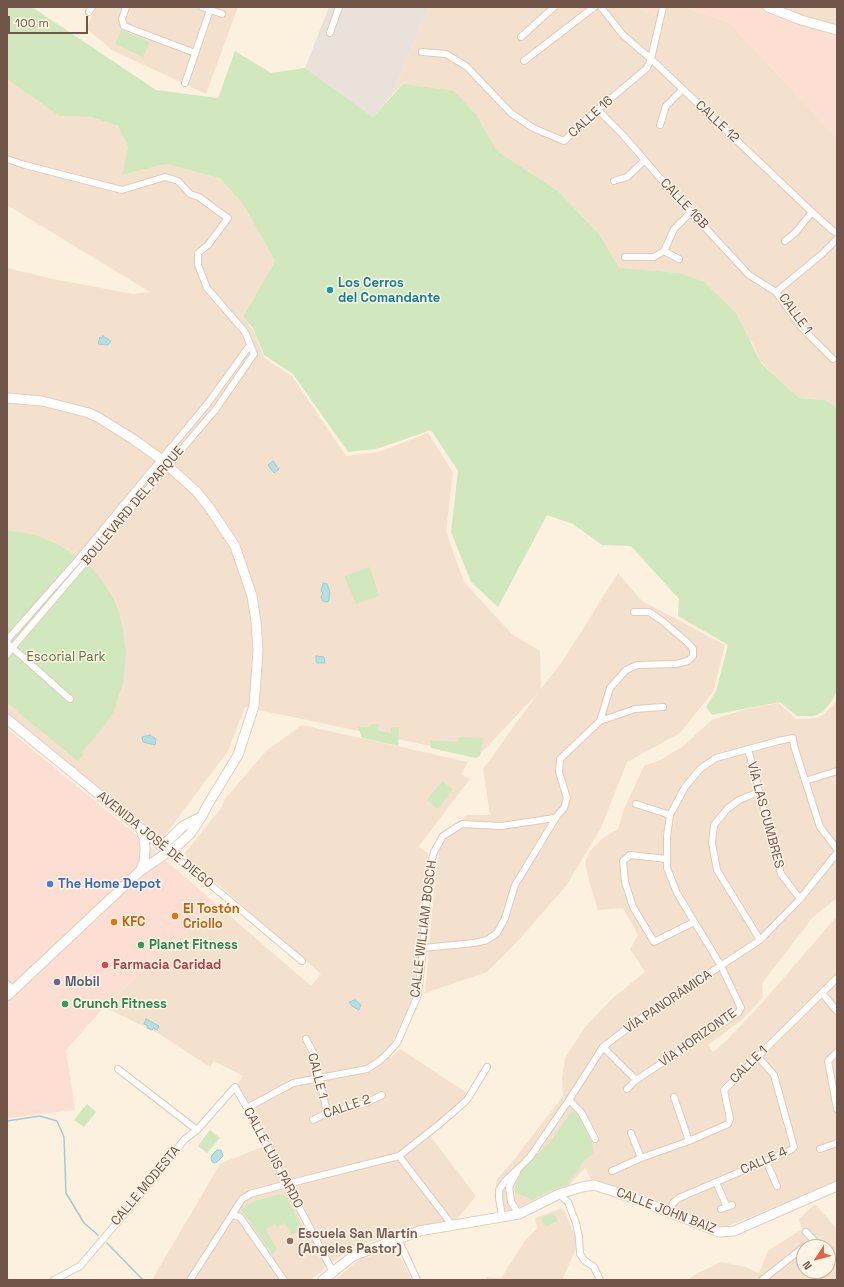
<!DOCTYPE html>
<meta charset="utf-8">
<style>
body{margin:0}
#map{position:relative;width:844px;height:1287px;overflow:hidden;background:#fcf0df;font-family:"Space Grotesk",sans-serif}
canvas{display:block}
.frame{position:absolute;inset:0;border:8px solid #715548;pointer-events:none}
.north{position:absolute;left:796px;top:1239px;width:40px;height:40px;box-sizing:border-box;background:#fff4e5;border:1px solid #c6b4a6;border-radius:50%;rotate:234deg;font-size:11px;font-weight:700;line-height:16px;text-align:center;color:#715548}
.north::after{content:'';display:block;margin:auto;width:14px;height:18px;background:#e56445;clip-path:polygon(50% 0,100% 100%,50% 72%,0 100%)}
.scale{position:absolute;left:8px;top:16px;width:80px;height:18px;box-sizing:border-box;border:2px solid #715548;border-top:0;padding-left:5px;font-size:12px;line-height:14px;white-space:nowrap;color:#715548;-webkit-text-stroke:3px #fff4e5;paint-order:stroke}
</style>
<div id="map">
<canvas width="844" height="1287"></canvas>
<div class="frame"></div>
<div class="north">N</div>
<div class="scale">100 m</div>
</div>
<script>
const g = document.querySelector('canvas').getContext('2d');
g.lineJoin = 'round';
function fillPath(path, color) {
  g.fillStyle = color;
  g.fill(path, 'evenodd');
}
function toPath(rows) {
  const path = new Path2D();
  for (const r of rows) {
    path.moveTo(r[0], r[1]);
    for (let i = 2; i < r.length; i += 2) path.lineTo(r[i], r[i + 1]);
  }
  return path;
}
function trace(path, color, width, dash) {
  g.strokeStyle = color;
  g.lineWidth = width;
  g.lineCap = dash ? 'butt' : 'round';
  g.setLineDash(dash || []);
  g.stroke(path);
}
function write(font, color, halo, rows, align = 'center') {
  g.font = font + ' "Space Grotesk",sans-serif';
  g.lineWidth = 3;
  g.setLineDash([]);
  g.textBaseline = 'middle';
  g.strokeStyle = halo;
  g.fillStyle = color;
  for (const [text, x, y, turn = 0] of rows) {
    g.save();
    g.translate(x, y);
    g.rotate((+turn || 0) * Math.PI / 180);
    g.textAlign = isNaN(turn) ? turn : align;
    if (halo) g.strokeText(text, 0, 0);
    g.fillText(text, 0, 0);
    g.restore();
  }
}
const residential = toPath([
 [95,7,238,7,206,94,112,50,87,29],
 [429,7,605,7,607,9,610,7,637,7,655,17,657,7,685,7,729,22,837,138,837,407,825,400,799,398,761,362,752,342,680,273,619,269,599,234,558,191,497,151,477,116,403,84,392,95],
 [751,7,837,7,837,36],
 [7,79,59,116,91,117,118,126,128,147,123,175,166,164,219,178,243,204,275,261,243,317,254,331,264,358,292,376,346,456,379,452,428,433,453,472,446,532,464,582,513,635,540,651,541,689,564,659,618,573,642,601,725,645,713,692,680,733,627,762,601,828,566,886,516,943,487,972,425,993,435,882,440,847,466,815,490,815,483,769,539,692,478,756,245,707,228,751,165,835,162,836,153,835,148,832,7,713,7,268,53,279,133,294,150,292,7,205],
 [837,700,837,898,814,916,762,983,763,997,743,1019,708,1045,713,1052,725,1042,762,1003,837,916,837,1182,715,1231,594,1185,585,1168,568,1186,551,1192,525,1205,510,1211,498,1213,494,1196,497,1179,513,1161,563,1096,562,1078,565,1058,585,1027,614,997,645,972,630,949,638,935,623,908,598,910,588,877,585,862,590,851,603,838,618,829,624,809,644,766,658,761,682,747,712,720,746,709,779,703,796,719,818,718,825,713],
 [302,725,468,762,461,774,470,779,418,847,428,853,424,873,415,993,391,1045,383,1053,391,1058,400,1049,470,1095,428,1133,476,1196,452,1225,387,1236,355,1247,333,1261,311,1280,152,1280,220,1164,269,1144,237,1084,243,1076,214,1061,210,1067,161,1035,104,1007,216,904,311,986,321,974,187,857,185,853,221,808,225,799,266,751],
 [815,1204,837,1229,837,1280,688,1280,694,1275,721,1262,746,1267,759,1273,768,1251,802,1229,799,1219],
 [804,1247,828,1247,828,1271,804,1271],
 [562,1208,564,1210,576,1238,576,1249,562,1280,485,1280,487,1277,501,1278,525,1241,537,1228,535,1218],
 [390,1250,398,1253,412,1280,335,1280,358,1260]
]);
const commercial = toPath([
 [637,7,657,7,655,17],
 [685,7,751,7,837,36,837,138,729,22],
 [7,729,136,835,216,904,104,1007,66,1050,75,1110,7,1118]
]);
const industrial = toPath([
 [329,7,429,7,392,95,373,117,305,68]
]);
const green = toPath([
 [7,7,32,7,156,90,218,98,235,51,271,73,305,68,373,117,403,84,454,91,477,116,497,151,558,191,599,234,619,268,680,273,704,282,736,313,761,363,799,398,825,400,837,407,837,691,831,702,823,712,814,716,797,716,780,702,712,715,706,707,716,691,728,645,678,616,679,599,631,546,602,545,573,524,547,515,498,607,471,582,451,532,458,471,431,430,376,449,348,452,293,374,264,355,253,328,243,317,275,261,243,204,219,178,166,164,122,175,128,147,118,126,91,117,59,116,8,80],
 [121,30,150,42,143,57,115,44],
 [7,530,36,535,59,545,88,564,105,584,116,604,122,624,126,653,123,683,114,711,102,729,82,752,84,754,78,761,7,703],
 [370,567,379,596,356,604,344,576],
 [371,724,378,724,379,731,391,733,391,727,399,727,398,746,362,738,358,727,370,727],
 [460,737,483,738,480,756,476,758,431,748,430,740,458,742],
 [442,781,453,789,438,809,427,800],
 [87,1104,96,1112,84,1127,74,1120],
 [571,1112,574,1112,579,1115,592,1142,593,1153,582,1163,579,1170,567,1185,549,1191,532,1200,515,1192,515,1187,523,1168,550,1142],
 [210,1130,220,1138,207,1153,198,1146],
 [281,1194,286,1196,303,1230,291,1235,285,1223,277,1227,275,1224,266,1229,277,1250,272,1254,241,1209,254,1201],
 [554,1213,558,1221,545,1227,541,1218]
]);
const water = toPath([
 [103,336,111,341,108,345,98,344,100,337,102,338,103,336],
 [273,461,279,469,274,473,268,465,273,461],
 [323,583,327,584,330,592,329,601,327,602,323,601,321,597,323,593,321,591,323,583],
 [316,656,324,657,325,663,317,663,316,661,316,656],
 [150,735,156,739,155,745,143,742,142,737,150,735],
 [355,1000,361,1005,359,1010,352,1006,349,1002,355,1000],
 [146,1019,159,1026,157,1030,153,1028,152,1030,147,1028,148,1026,144,1024,146,1019],
 [217,1150,221,1150,223,1156,217,1162,215,1163,212,1162,211,1158,212,1155,217,1150]
]);
const stream = toPath([
 [7,1121,40,1116,57,1121,64,1137,66,1193,84,1223,98,1235],
 [107,1243,143,1280]
]);
const street = toPath([
 [126,7,122,19,124,26,195,53],
 [202,7,222,14],
 [601,7,623,35,651,59,812,212,832,230,837,233],
 [89,12,92,7],
 [330,33,339,7],
 [521,37,554,7],
 [422,52,446,54,466,66,511,113,533,128,564,141,590,116,647,68,651,59,663,7],
 [524,61,594,7],
 [185,83,210,10],
 [598,110,622,134,674,194,749,275,776,292,801,327,833,359],
 [660,125,666,106,683,89],
 [7,159,25,165,122,190,165,177,178,181,190,194,199,197,222,214,228,218,208,245,198,253,198,265,207,288,245,332,254,354,216,409,7,654],
 [614,181,627,177,644,161],
 [785,241,796,232,812,212],
 [664,251,679,259],
 [625,257,654,257,664,251,674,229,691,212],
 [776,292,822,254,837,239],
 [7,640,76,562,208,403,250,345],
 [7,643,70,699],
 [600,721,635,709,663,707],
 [748,749,781,874,800,899],
 [805,781,837,771],
 [759,792,739,800,727,809,714,825,712,843,717,870,760,940],
 [636,804,670,815],
 [168,851,223,895,302,961],
 [667,859,630,855,623,861,625,882,633,907,654,942,694,922],
 [423,948,474,943,487,940,497,933,505,918,515,885,557,816,564,808,567,798,559,772,560,759,600,721,610,688,626,670,637,665,676,664,688,661,693,656,693,649,687,642,661,620,649,612,634,612],
 [7,984,14,990],
 [822,993,837,1011],
 [306,1039,315,1056,327,1113],
 [603,1047,636,1080],
 [837,1052,828,1061,837,1109],
 [118,1069,197,1130],
 [627,1089,636,1080,738,1013,741,1008,721,966,677,893,667,868,667,836,670,815,685,787,700,769,716,758,778,741,793,738,794,746,820,827,837,849],
 [674,1097,689,1141],
 [569,1100,581,1112,595,1139],
 [247,1108,293,1083,367,1069,378,1062,385,1056,397,1043,418,995,423,948,428,874,434,852,443,836,462,824,501,826,555,818],
 [313,1120,327,1113,366,1103,382,1095],
 [631,1133,641,1158],
 [820,1149,837,1143],
 [399,1156,452,1225],
 [766,1161,777,1186],
 [612,1171,641,1158,689,1141,728,1124,730,1119,724,1090,837,978],
 [517,1172,509,1187,511,1202,519,1214],
 [716,1182,727,1207],
 [559,1194,568,1202,576,1223,579,1237,580,1254,584,1260,594,1267,600,1280],
 [721,1209,732,1205],
 [670,1211,673,1203,679,1198,791,1150,794,1147,774,1075,757,1056],
 [233,1215,240,1217,284,1280],
 [502,1217,499,1198,499,1190,505,1181,519,1168,530,1157,569,1100,603,1047,637,1021,760,940,800,899,837,853],
 [806,1232,820,1247],
 [398,1239,417,1280],
 [828,1255,829,1257],
 [54,1280,80,1266,127,1211,185,1139,197,1130,235,1087,247,1108,333,1272],
 [190,1280,242,1199,250,1194,287,1184,399,1156,442,1122,467,1100,487,1067],
 [762,1280,804,1247]
]);
const secondary = toPath([
 [768,7,801,20,837,30],
 [7,398,42,401,89,413,99,418,133,439,158,457,196,491,209,507,235,546,252,596,256,622,258,650,254,706,238,755,207,806,202,816,190,834,177,846,140,871,7,996],
 [7,719,168,851],
 [161,846,169,840,183,826,201,817],
 [140,871,144,862,145,849,144,838,141,830],
 [323,1280,353,1256,419,1231,519,1214,559,1194,582,1187,594,1185,631,1197,719,1232,734,1231,837,1186]
]);
const markers = [
 [330,290,4,"#0f9aa8"],
 [50,884,4,"#3f7fe0"],
 [175,916,4,"#e8710a"],
 [114,922,4,"#e8710a"],
 [141,945,4,"#2e9e5b"],
 [105,965,4,"#e0444e"],
 [57,982,4,"#5c6f8a"],
 [65,1004,4,"#2e9e5b"],
 [290,1241,4,"#8d6e63"]
];
const streetNames = [
 ["CALLE 16",591,117,-42],
 ["CALLE 12",717,122,43],
 ["CALLE 16B",684,204,47],
 ["CALLE 1",795,314,54],
 ["BOULEVARD DEL PARQUE",133,506,-50],
 ["VÍA LAS CUMBRES",765,815,75],
 ["AVENIDA JOSÉ DE DIEGO",155,840,39],
 ["CALLE WILLIAM BOSCH",424,929,-83],
 ["VÍA PANORÁMICA",668,1002,-34],
 ["VÍA HORIZONTE",698,1038,-35],
 ["CALLE 1",749,1065,-45],
 ["CALLE 1",317,1076,76],
 ["CALLE 2",347,1107,-19],
 ["CALLE LUIS PARDO",273,1158,62],
 ["CALLE 4",764,1161,-24],
 ["CALLE MODESTA",146,1186,-50],
 ["CALLE JOHN BAIZ",666,1211,21]
];
const cultureNames = [
 ["Los Cerros",338,283],
 ["del Comandante",338,298]
];
const parkNames = [
 ["Escorial Park",66,657]
];
const shopNames = [
 ["The Home Depot",58,884]
];
const foodNames = [
 ["El Tostón",183,909],
 ["Criollo",183,924],
 ["KFC",122,922]
];
const leisureNames = [
 ["Planet Fitness",149,945],
 ["Crunch Fitness",73,1004]
];
const healthNames = [
 ["Farmacia Caridad",113,965]
];
const serviceNames = [
 ["Mobil",65,982]
];
const educationNames = [
 ["Escuela San Martín",298,1234],
 ["(Angeles Pastor)",298,1249]
];
fillPath(residential, '#f3e1ce');
fillPath(commercial, '#fcded2');
fillPath(industrial, '#eae1db');
fillPath(green, '#d1e8be');
fillPath(water, '#b4dfe4');
trace(water, '#9bced6', 1);
trace(stream, '#9bced6', 1.5);
trace(street, '#dfcbbb', 8);
trace(secondary, '#e6cebc', 11);
trace(street, '#fff', 6);
trace(secondary, '#fff', 9);
for (const [x, y, r, color] of markers) {
  const dot = new Path2D();
  dot.arc(x, y, r, 0, 2 * Math.PI);
  g.fillStyle = color;
  g.fill(dot);
  trace(dot, '#fff4e5', 1.5);
}
write('13px', '#715548', '#fff4e5', streetNames);
write('bold 13px', '#0d838f', '#fff4e5', cultureNames, 'left');
write('13px', '#527740', '#fff4e5', parkNames);
write('bold 13px', '#366cbe', '#fff4e5', shopNames, 'left');
write('bold 13px', '#c56008', '#fff4e5', foodNames, 'left');
write('bold 13px', '#27864d', '#fff4e5', leisureNames, 'left');
write('bold 13px', '#be3a42', '#fff4e5', healthNames, 'left');
write('bold 13px', '#4e5e75', '#fff4e5', serviceNames, 'left');
write('bold 13px', '#785e54', '#fff4e5', educationNames, 'left');
</script>
